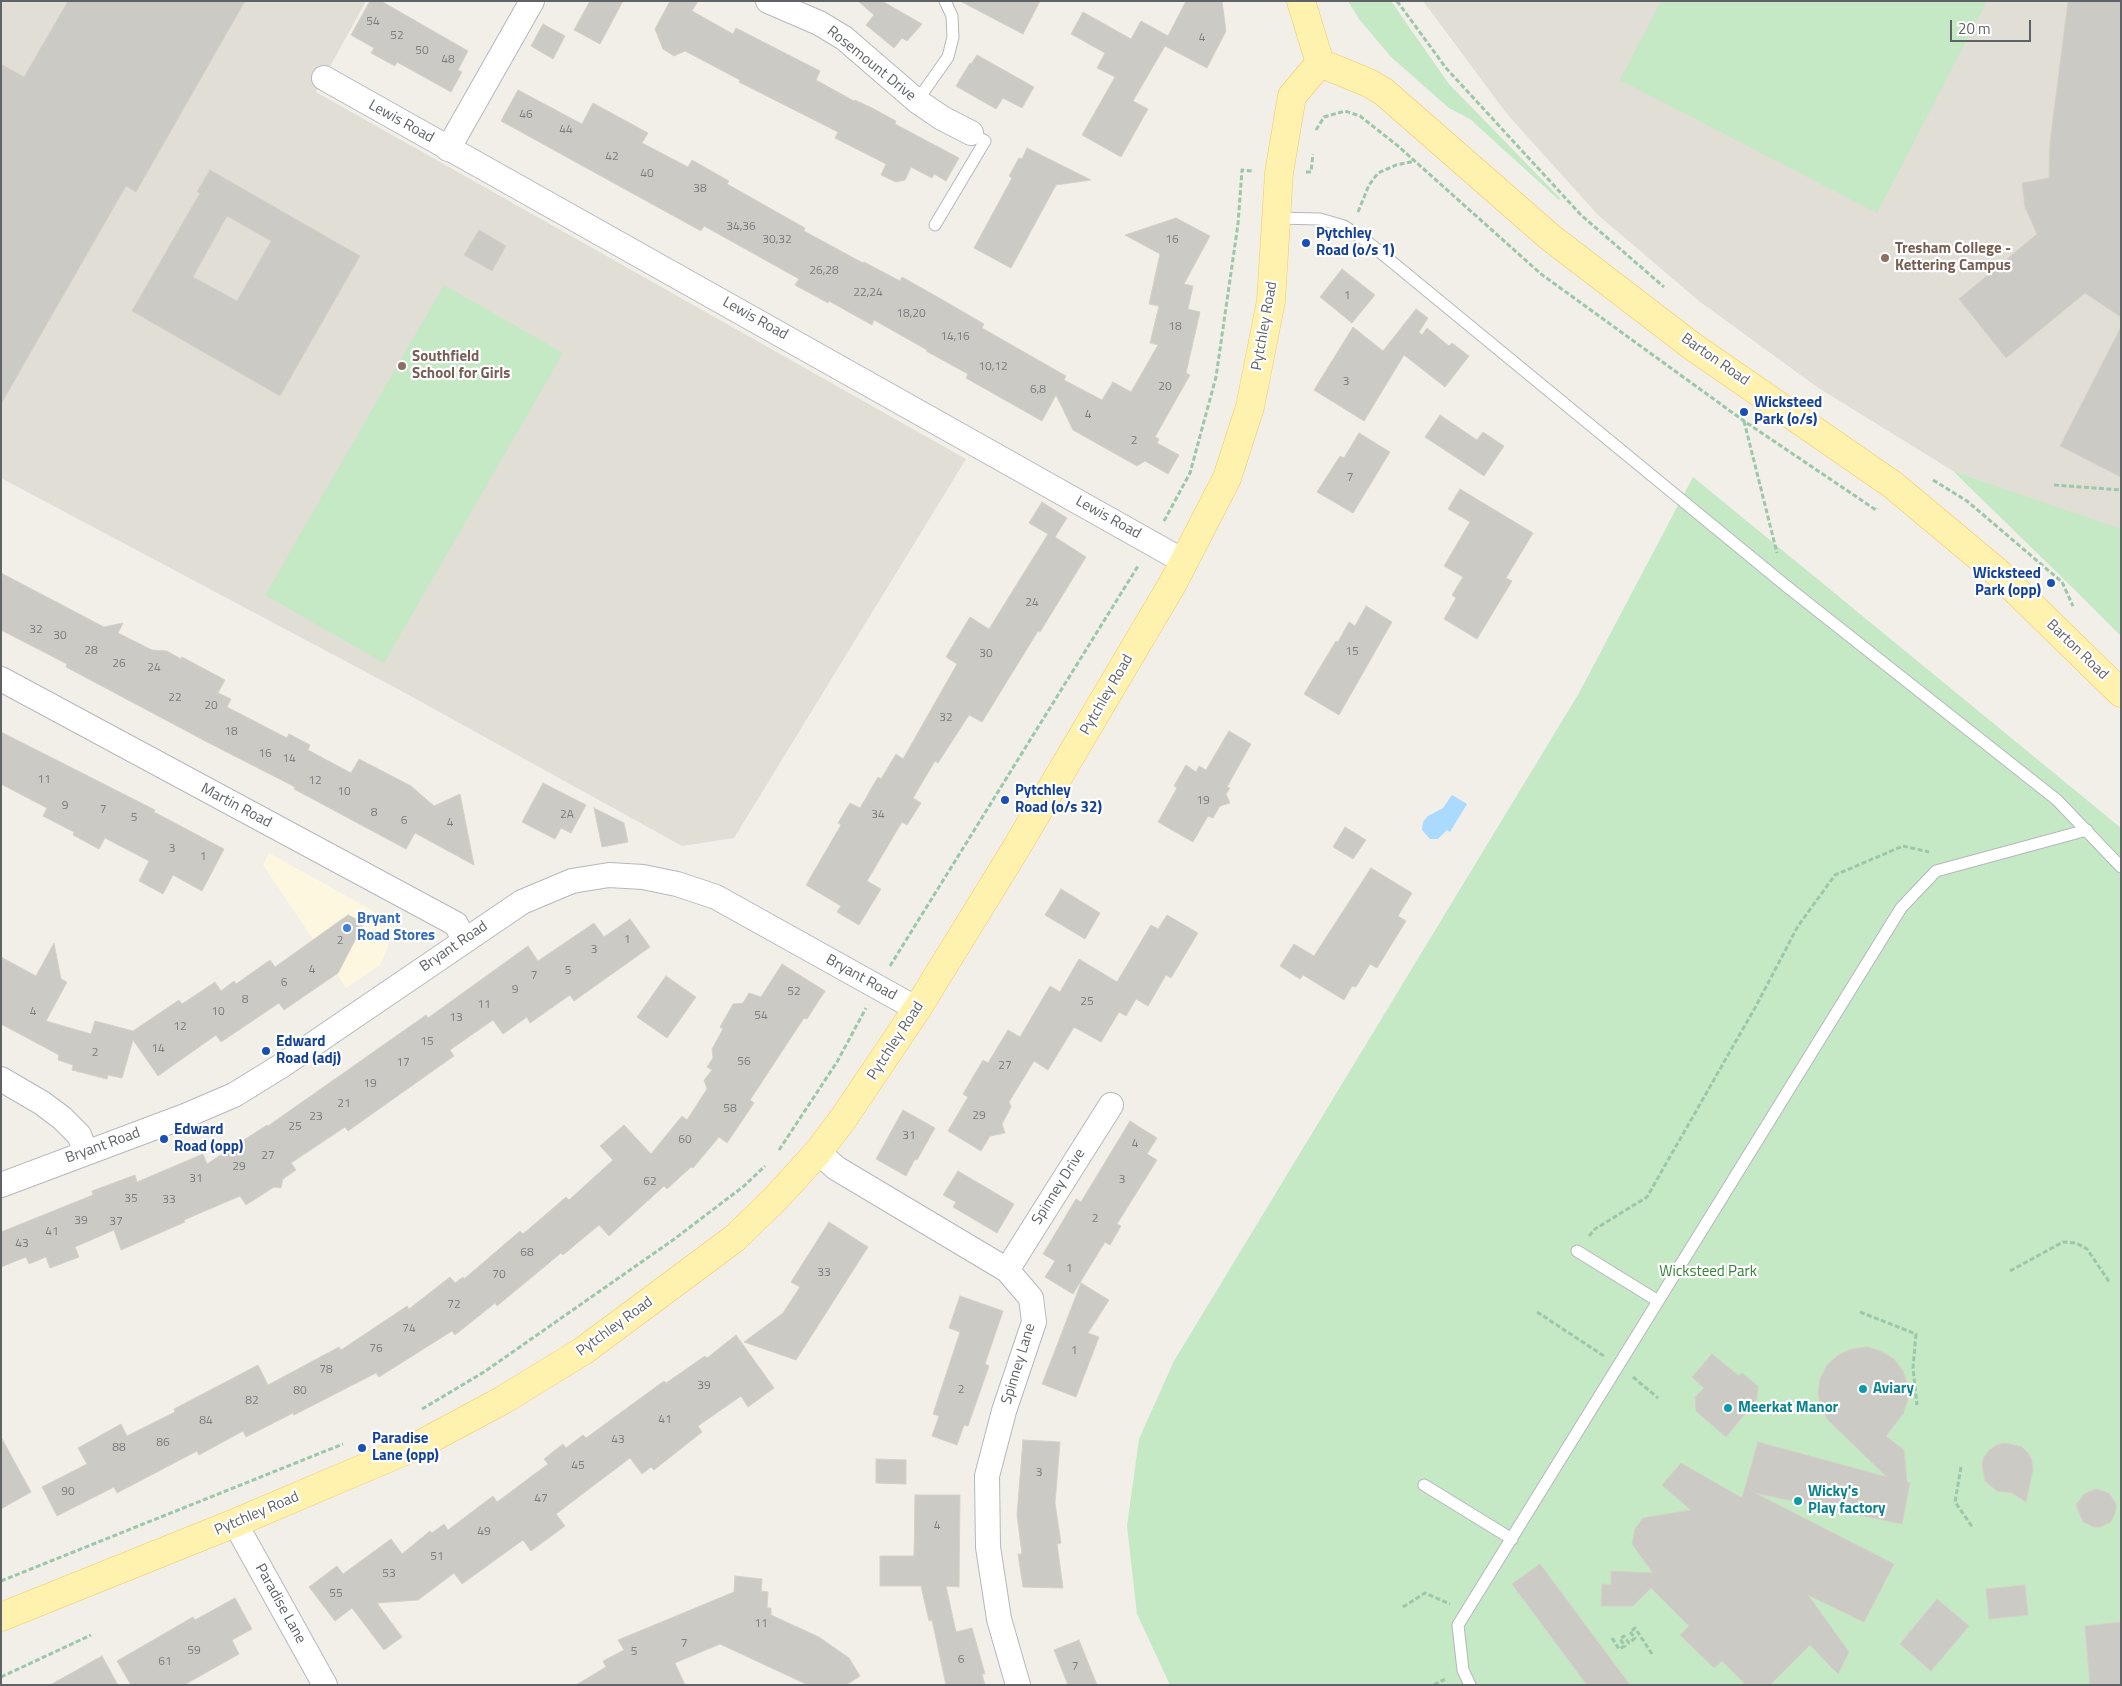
<!DOCTYPE html>
<style>
body{margin:0}
#map{position:relative;width:2122px;height:1686px;overflow:hidden;background:#f1efe8;font-family:"Titillium Web",sans-serif}
canvas{display:block}
.frame{position:absolute;inset:0;border:2px solid #5f6368;pointer-events:none}
.scale{position:absolute;left:1950px;top:20px;width:81px;height:22px;box-sizing:border-box;border:2px solid #5f6368;border-top:0;padding-left:6px;font-size:15px;line-height:18px;white-space:nowrap;color:#5f6368;-webkit-text-stroke:4px #fff;paint-order:stroke}
</style>
<div id="map">
<canvas width="2122" height="1686"></canvas>
<div class="frame"></div>
<div class="scale">20 m</div>
</div>
<script>
const g = document.querySelector('canvas').getContext('2d');
g.lineJoin = 'round';
function fillPath(path, color) {
  g.fillStyle = color;
  g.fill(path, 'evenodd');
}
function toPath(rows) {
  const path = new Path2D();
  for (const r of rows) {
    path.moveTo(r[0], r[1]);
    for (let i = 2; i < r.length; i += 2) path.lineTo(r[i], r[i + 1]);
  }
  return path;
}
function trace(path, color, width, dash) {
  g.strokeStyle = color;
  g.lineWidth = width;
  g.lineCap = dash ? 'butt' : 'round';
  g.setLineDash(dash || []);
  g.stroke(path);
}
function write(font, color, halo, rows, align = 'center') {
  g.font = font + ' "Titillium Web",sans-serif';
  g.lineWidth = 4.5;
  g.setLineDash([]);
  g.textBaseline = 'middle';
  g.strokeStyle = halo;
  g.fillStyle = color;
  for (const [text, x, y, turn = 0] of rows) {
    g.save();
    g.translate(x, y);
    g.rotate((+turn || 0) * Math.PI / 180);
    g.textAlign = isNaN(turn) ? turn : align;
    if (halo) g.strokeText(text, 0, 0);
    g.fillText(text, 0, 0);
    g.restore();
  }
}
const commercial = toPath([
 [269,853,368,908,381,916,387,926,389,935,388,947,380,965,346,988,263,865]
]);
const education = toPath([
 [1,1,366,1,316,92,966,459,734,838,682,846,396,688,1,478],
 [1423,1,2121,1,2121,530,1953,471,1817,387,1699,301,1598,215,1507,114]
]);
const green = toPath([
 [1348,1,1391,1,1449,84,1560,198,1559,200,1470,119,1449,108,1391,57,1359,19],
 [1661,1,1987,1,1877,213,1620,80],
 [444,285,563,353,384,663,265,595],
 [1953,471,2121,529,2121,636,2079,594],
 [1693,477,2121,828,2121,1685,1170,1685,1137,1614,1127,1526,1139,1439,1174,1361,1579,693]
]);
const water = toPath([
 [1452,795,1467,804,1450,832,1447,830,1438,839,1430,839,1422,830,1423,822,1428,816,1443,808]
]);
const building = toPath([
 [68,1,245,1,136,192,126,186,1,404,1,64,24,77,68,1],
 [370,1,381,1,468,51,458,70,462,72,451,92,397,62,395,66,371,53,374,48,351,35,370,1],
 [590,1,623,1,600,44,574,30,590,1],
 [670,1,698,1,692,11,733,34,736,28,820,71,816,80,854,101,855,100,872,108,896,121,895,124,959,158,946,181,934,174,932,178,911,167,905,180,896,182,881,175,886,164,835,138,838,132,739,82,740,80,685,51,674,56,663,49,655,29,670,1],
 [858,1,882,1,922,24,907,41,902,38,894,48,866,25,874,15,858,1],
 [960,1,1040,1,1023,34,960,1],
 [1186,1,1222,1,1226,31,1207,68,1165,46,1133,101,1148,109,1121,157,1082,135,1115,77,1097,68,1105,53,1071,34,1083,12,1131,39,1141,21,1168,36,1186,1],
 [2068,1,2121,1,2121,317,2085,293,2006,358,1959,299,2037,234,2025,207,2022,183,2049,178,2050,142,2068,1],
 [543,24,565,36,553,59,531,46,543,24],
 [977,55,1034,87,1022,108,1003,98,996,109,956,86,970,63,971,64,977,55],
 [518,90,582,124,593,103,648,133,642,143,688,167,692,160,729,181,727,184,805,228,804,231,863,263,864,262,900,281,902,277,941,299,984,324,982,328,1066,376,1064,380,1102,400,1113,382,1131,392,1158,345,1150,343,1159,306,1149,304,1160,254,1125,235,1176,218,1210,236,1184,284,1193,286,1188,309,1200,312,1186,373,1190,375,1155,437,1159,439,1157,443,1179,455,1168,474,1145,461,1137,466,1073,430,1056,395,1042,421,966,378,968,374,926,351,927,350,874,320,872,325,829,301,828,303,795,285,799,279,749,251,704,226,701,231,501,121,518,90],
 [1027,148,1091,180,1056,185,1011,268,974,248,1012,178,1009,176,1019,158,1022,159,1027,148],
 [210,170,360,256,280,396,132,311,200,193,197,192,210,170],
 [227,216,271,241,237,301,193,277,227,216],
 [479,230,506,246,492,271,464,255,479,230],
 [1342,269,1375,295,1352,323,1320,297,1342,269],
 [1416,309,1428,318,1419,332,1422,335,1427,328,1449,346,1452,343,1469,356,1445,387,1404,355,1364,421,1314,390,1353,327,1383,351,1416,309],
 [2121,327,2121,477,2060,446,2121,327],
 [1440,415,1477,440,1483,432,1504,446,1484,476,1425,437,1440,415],
 [1359,433,1390,452,1353,513,1317,492,1340,456,1344,458,1359,433],
 [1460,489,1533,533,1506,578,1512,581,1477,639,1444,619,1456,598,1452,595,1463,577,1444,566,1470,522,1448,509,1460,489],
 [1042,502,1067,518,1055,537,1086,557,1040,632,1038,631,982,722,969,715,938,763,935,761,913,798,921,803,907,825,902,822,867,881,881,889,859,925,837,912,841,906,806,885,841,825,838,823,850,803,860,808,878,777,881,779,896,754,903,759,957,664,946,657,970,617,989,629,1048,534,1029,523,1042,502],
 [1,573,104,627,123,623,118,633,152,650,167,651,181,659,182,657,225,680,218,693,231,699,227,707,287,738,289,734,310,745,308,750,351,773,359,759,411,786,434,806,460,794,474,865,415,833,406,849,294,789,295,787,209,743,66,667,67,664,1,630,1,573],
 [1366,606,1392,622,1339,715,1304,694,1336,641,1338,642,1349,622,1355,626,1366,606],
 [1229,731,1251,744,1227,787,1230,788,1226,794,1230,803,1220,806,1213,818,1208,816,1193,842,1158,822,1177,788,1174,786,1186,765,1196,772,1199,766,1206,770,1229,731],
 [1,732,155,810,154,812,224,849,202,891,173,875,163,894,139,881,149,861,105,838,99,849,73,835,74,832,43,816,47,808,1,784,1,732],
 [543,783,586,805,571,833,561,828,555,839,522,822,543,783],
 [594,808,624,823,628,842,602,847,594,808],
 [1345,827,1366,840,1353,859,1333,847,1345,827],
 [1371,868,1412,893,1398,916,1406,921,1377,968,1370,964,1356,987,1352,986,1344,1000,1303,975,1300,979,1280,966,1294,944,1314,956,1371,868],
 [1061,889,1100,913,1085,939,1045,915,1061,889],
 [348,915,364,923,338,973,284,1010,279,1003,221,1042,216,1035,158,1076,133,1040,122,1078,108,1075,107,1079,72,1070,73,1065,58,1060,59,1055,1,1024,1,957,36,976,54,943,61,979,67,982,46,1021,91,1034,95,1021,133,1031,179,1000,182,1004,215,982,221,991,234,981,236,984,270,960,275,967,348,915],
 [1167,915,1198,933,1171,978,1166,975,1148,1006,1136,999,1126,1016,1119,1012,1101,1042,1074,1027,1048,1070,1034,1061,1009,1102,1011,1107,1002,1124,1005,1133,990,1136,981,1151,948,1131,968,1097,963,1094,983,1060,988,1063,1008,1030,1020,1037,1050,986,1060,992,1079,959,1117,982,1151,925,1158,929,1167,915],
 [630,919,650,947,574,1001,570,995,530,1023,527,1017,503,1034,493,1020,450,1050,454,1056,348,1131,345,1127,291,1163,296,1170,283,1179,281,1188,274,1187,246,1205,240,1196,184,1220,185,1222,121,1250,114,1230,75,1247,79,1257,50,1268,46,1257,29,1264,26,1257,1,1267,1,1232,93,1195,92,1191,135,1175,137,1182,203,1154,207,1164,267,1125,268,1126,426,1015,428,1018,528,946,538,961,594,923,604,937,630,919],
 [782,964,825,991,807,1019,804,1018,750,1100,754,1103,727,1143,719,1137,693,1168,691,1167,667,1189,664,1186,609,1236,599,1225,563,1255,561,1253,497,1306,495,1303,455,1335,452,1331,379,1377,376,1373,294,1415,293,1413,246,1437,243,1431,199,1455,197,1451,117,1493,114,1487,57,1516,42,1487,87,1464,78,1448,121,1424,127,1436,175,1412,174,1409,258,1365,268,1385,339,1347,341,1350,407,1306,409,1309,450,1277,455,1283,463,1277,464,1279,520,1231,523,1234,566,1197,569,1200,613,1160,600,1146,624,1125,651,1154,682,1116,687,1120,707,1089,704,1080,712,1070,707,1067,713,1058,712,1049,723,1029,720,1027,733,1004,743,1003,749,993,761,997,782,964],
 [666,976,696,997,667,1038,637,1017,666,976],
 [903,1110,935,1128,917,1160,915,1159,906,1176,876,1159,903,1110],
 [1130,1121,1157,1138,1147,1154,1157,1160,1117,1224,1121,1226,1110,1245,1105,1242,1073,1294,1045,1277,1055,1261,1043,1254,1076,1199,1081,1202,1130,1121],
 [958,1171,1014,1204,997,1233,953,1207,956,1202,943,1195,958,1171],
 [829,1222,868,1247,796,1360,744,1342,783,1313,800,1287,791,1282,829,1222],
 [1081,1283,1109,1300,1088,1333,1099,1337,1076,1397,1042,1384,1081,1283],
 [960,1296,1003,1311,985,1364,989,1366,968,1426,964,1425,957,1445,932,1436,939,1416,933,1414,960,1332,949,1328,960,1296],
 [736,1335,774,1388,748,1407,741,1396,698,1426,702,1432,654,1470,651,1467,642,1474,630,1458,556,1514,565,1526,531,1551,523,1540,462,1584,454,1573,418,1600,377,1603,402,1637,384,1650,352,1608,335,1621,309,1587,337,1566,343,1574,391,1539,402,1554,430,1531,432,1533,444,1524,448,1530,493,1496,497,1502,548,1464,544,1459,563,1444,566,1448,583,1435,586,1438,664,1381,666,1383,705,1356,707,1358,736,1335],
 [1867,1347,1881,1351,1894,1359,1903,1371,1908,1385,1908,1400,1903,1414,1886,1436,1904,1450,1907,1482,1910,1483,1902,1524,1755,1493,1894,1564,1864,1622,1808,1595,1849,1652,1838,1674,1810,1645,1770,1685,1746,1685,1722,1661,1714,1668,1680,1635,1689,1626,1651,1588,1633,1606,1601,1606,1602,1584,1611,1585,1611,1571,1653,1573,1632,1544,1635,1529,1643,1518,1691,1510,1662,1485,1681,1463,1742,1498,1758,1442,1887,1477,1828,1420,1821,1408,1818,1393,1820,1379,1827,1365,1838,1355,1852,1349,1867,1347],
 [1712,1354,1739,1376,1742,1373,1758,1386,1757,1399,1726,1437,1696,1411,1695,1397,1704,1388,1692,1377,1712,1354],
 [1,1437,31,1492,1,1509,1,1437],
 [1023,1440,1060,1442,1055,1503,1061,1543,1057,1544,1063,1588,1023,1587,1018,1554,1022,1554,1017,1515,1023,1440],
 [2005,1443,2022,1447,2028,1453,2032,1461,2033,1470,2026,1502,2012,1493,1997,1491,1985,1481,1982,1465,1984,1457,1989,1450,1997,1445,2005,1443],
 [876,1459,906,1460,906,1484,876,1483,876,1459],
 [2096,1489,2109,1493,2116,1504,2116,1510,2111,1522,2100,1527,2094,1527,2083,1522,2076,1505,2084,1494,2096,1489],
 [915,1495,960,1495,959,1587,946,1586,956,1632,972,1628,985,1674,982,1674,985,1685,946,1685,932,1620,929,1621,921,1586,880,1586,880,1556,914,1556,915,1495],
 [1540,1564,1630,1685,1587,1685,1512,1584,1540,1564],
 [735,1576,762,1579,761,1591,768,1592,767,1608,771,1608,771,1615,819,1637,849,1658,860,1676,846,1685,808,1685,720,1644,675,1663,685,1685,576,1685,606,1667,603,1661,624,1650,618,1640,734,1592,735,1576],
 [2025,1585,2028,1615,1989,1619,1986,1589,2025,1585],
 [235,1598,252,1629,232,1640,239,1654,184,1685,131,1685,117,1661,193,1617,195,1620,235,1598],
 [1937,1599,1969,1626,1931,1671,1900,1644,1937,1599],
 [2121,1622,2121,1685,2090,1685,2085,1626,2121,1622],
 [1079,1640,1097,1685,1068,1685,1054,1650,1079,1640],
 [102,1656,118,1685,50,1685,102,1656]
]);
const path = toPath([
 [1397,1,1446,68,1581,215,1664,287],
 [1316,130,1324,117,1345,111,1360,116,1398,146,1541,274,1744,421,1876,510,1877,508],
 [1306,172,1311,172,1313,154],
 [1358,212,1369,185,1378,173,1396,165,1415,161],
 [1744,421,1777,553],
 [1933,480,1967,501,2062,582,2073,606],
 [2054,485,2121,490],
 [1164,521,1190,473,1216,377,1238,224,1242,170,1252,171],
 [890,966,1138,566],
 [779,1150,837,1062,866,1008],
 [1589,1236,1595,1229,1647,1197,1756,1006,1798,926,1835,875,1903,846,1929,852],
 [2010,1271,2063,1242,2076,1243,2087,1249,2110,1283],
 [1537,1312,1604,1356],
 [1860,1312,1916,1334,1913,1368,1917,1405],
 [1633,1377,1658,1398],
 [422,1409,484,1372,673,1240,744,1186,765,1166],
 [1961,1467,1955,1502,1973,1528],
 [1,1581,343,1444],
 [1403,1607,1425,1593,1450,1604],
 [1612,1638,1619,1649,1625,1646,1620,1639,1624,1636,1629,1643,1635,1638,1630,1632,1635,1628,1652,1654],
 [1,1677,91,1635],
 [1434,1685,1447,1678]
]);
const lane = toPath([
 [917,101,948,57,953,37,952,16,945,1],
 [1277,218,1320,219,1344,226,1369,243,1785,585,2057,800,2121,867],
 [935,225,985,141,971,133],
 [1577,1251,1658,1301],
 [1424,1485,1512,1539],
 [1470,1685,1463,1670,1458,1625,1901,908,1936,871,2087,830]
]);
const street = toPath([
 [768,1,819,23,844,38,917,101,942,118,971,133],
 [324,78,1185,562],
 [448,149,532,1],
 [1,679,456,924,464,940],
 [1,1079,42,1103,62,1118,79,1135,86,1152],
 [818,1152,836,1168,1007,1270,1031,1298,1034,1322,1004,1411,987,1476,988,1547,999,1619,1018,1685],
 [1,1185,185,1116,234,1095,281,1066,522,902,572,881,609,875,643,877,677,884,716,897,917,1009],
 [1007,1270,1111,1105],
 [235,1523,325,1685]
]);
const primary = toPath([
 [1301,1,1320,63],
 [1320,63,1369,83,1384,92,1551,238,1692,346,1893,485,1996,571,2121,693],
 [1,1617,235,1523,421,1444,503,1400,583,1351,735,1238,778,1196,818,1152,843,1119,917,1009,1015,850,1173,583,1227,478,1250,407,1271,301,1279,173,1292,96,1320,63]
]);
const markers = [
 [1306,243,5,"#1a4fb4"],
 [1885,258,5,"#8d6e63"],
 [402,366,5,"#8d6e63"],
 [1744,412,5,"#1a4fb4"],
 [2051,583,5,"#1a4fb4"],
 [1005,800,5,"#1a4fb4"],
 [347,928,5,"#3f7fe0"],
 [266,1051,5,"#1a4fb4"],
 [164,1139,5,"#1a4fb4"],
 [1863,1389,5,"#0f9aa8"],
 [1728,1408,5,"#0f9aa8"],
 [362,1448,5,"#1a4fb4"],
 [1798,1501,5,"#0f9aa8"]
];
const numberNames = [
 ["54",373,22],
 ["52",397,36],
 ["4",1202,38],
 ["50",422,51],
 ["48",448,60],
 ["46",526,115],
 ["44",566,130],
 ["42",612,157],
 ["40",647,174],
 ["38",700,189],
 ["34,36",741,227],
 ["30,32",777,240],
 ["16",1172,240],
 ["26,28",824,271],
 ["22,24",868,293],
 ["1",1347,296],
 ["18,20",911,314],
 ["18",1175,327],
 ["14,16",955,337],
 ["10,12",993,367],
 ["3",1346,382],
 ["20",1165,387],
 ["6,8",1038,390],
 ["4",1088,415],
 ["2",1134,441],
 ["7",1350,478],
 ["24",1032,603],
 ["32",36,630],
 ["30",60,636],
 ["28",91,651],
 ["15",1352,652],
 ["30",986,654],
 ["26",119,664],
 ["24",154,668],
 ["22",175,698],
 ["20",211,706],
 ["32",946,718],
 ["18",231,732],
 ["16",265,754],
 ["14",289,759],
 ["11",44,780],
 ["12",315,781],
 ["10",344,792],
 ["19",1203,801],
 ["9",65,806],
 ["7",103,810],
 ["8",374,813],
 ["2A",567,815],
 ["34",878,815],
 ["5",134,818],
 ["6",404,821],
 ["4",450,823],
 ["3",172,849],
 ["1",203,857],
 ["1",627,940],
 ["2",340,941],
 ["3",594,950],
 ["4",312,970],
 ["5",568,971],
 ["7",534,976],
 ["6",284,983],
 ["9",515,990],
 ["52",794,992],
 ["8",245,1000],
 ["25",1087,1002],
 ["11",484,1005],
 ["4",33,1012],
 ["10",218,1012],
 ["54",761,1016],
 ["13",456,1018],
 ["12",180,1027],
 ["15",427,1042],
 ["14",158,1049],
 ["2",95,1053],
 ["56",744,1062],
 ["17",403,1063],
 ["27",1005,1066],
 ["19",370,1084],
 ["21",344,1104],
 ["58",730,1109],
 ["29",979,1116],
 ["23",316,1117],
 ["25",295,1127],
 ["31",909,1136],
 ["60",685,1140],
 ["4",1135,1144],
 ["27",268,1156],
 ["29",239,1167],
 ["31",196,1179],
 ["3",1122,1180],
 ["62",650,1182],
 ["35",131,1199],
 ["33",169,1200],
 ["2",1095,1219],
 ["39",81,1221],
 ["37",116,1222],
 ["41",52,1232],
 ["43",22,1244],
 ["68",527,1253],
 ["1",1069,1269],
 ["33",824,1273],
 ["70",499,1275],
 ["72",454,1305],
 ["74",409,1329],
 ["76",376,1349],
 ["1",1074,1351],
 ["78",326,1370],
 ["39",704,1386],
 ["2",961,1390],
 ["80",300,1391],
 ["82",252,1401],
 ["41",665,1420],
 ["84",206,1421],
 ["43",618,1440],
 ["86",163,1443],
 ["88",119,1448],
 ["45",578,1466],
 ["3",1039,1473],
 ["90",68,1492],
 ["47",541,1499],
 ["4",937,1526],
 ["49",484,1532],
 ["51",437,1557],
 ["53",389,1574],
 ["55",336,1594],
 ["11",761,1624],
 ["7",684,1644],
 ["59",194,1651],
 ["5",634,1652],
 ["6",961,1660],
 ["61",165,1662],
 ["7",1075,1667]
];
const streetNames = [
 ["Rosemount Drive",871,64,39],
 ["Lewis Road",401,122,29],
 ["Lewis Road",755,319,29],
 ["Pytchley Road",1265,326,-80],
 ["Barton Road",1715,360,35],
 ["Lewis Road",1108,518,29],
 ["Barton Road",2077,650,44],
 ["Pytchley Road",1107,695,-60],
 ["Martin Road",236,806,28],
 ["Bryant Road",454,947,-34],
 ["Bryant Road",861,978,29],
 ["Pytchley Road",896,1041,-57],
 ["Bryant Road",103,1146,-20],
 ["Spinney Drive",1059,1187,-58],
 ["Pytchley Road",615,1327,-36],
 ["Spinney Lane",1019,1364,-73],
 ["Pytchley Road",257,1514,-23],
 ["Paradise Lane",280,1604,61]
];
const transitNames = [
 ["Pytchley",1316,234],
 ["Road (o/s 1)",1316,251],
 ["Wicksteed",1754,403],
 ["Park (o/s)",1754,420],
 ["Wicksteed",2041,574,"right"],
 ["Park (opp)",2041,591,"right"],
 ["Pytchley",1015,791],
 ["Road (o/s 32)",1015,808],
 ["Edward",276,1042],
 ["Road (adj)",276,1059],
 ["Edward",174,1130],
 ["Road (opp)",174,1147],
 ["Paradise",372,1439],
 ["Lane (opp)",372,1456]
];
const educationNames = [
 ["Tresham College -",1895,249],
 ["Kettering Campus",1895,266],
 ["Southfield",412,357],
 ["School for Girls",412,374]
];
const shopNames = [
 ["Bryant",357,919],
 ["Road Stores",357,936]
];
const parkNames = [
 ["Wicksteed Park",1708,1272]
];
const cultureNames = [
 ["Aviary",1873,1389],
 ["Meerkat Manor",1738,1408],
 ["Wicky's",1808,1492],
 ["Play factory",1808,1509]
];
fillPath(commercial, '#fef7e0');
fillPath(education, '#e1ded6');
fillPath(green, '#c5e8c5');
fillPath(water, '#aadaff');
fillPath(building, '#cccac5');
trace(building, '#d6d1c6', 1);
trace(lane, '#b5b8bc', 13);
trace(street, '#b5b8bc', 26);
trace(primary, '#f2c960', 29);
trace(path, '#9cc7a9', 3, [5, 2.5]);
trace(lane, '#fff', 11);
trace(street, '#fff', 24);
trace(primary, '#fff2af', 28);
for (const [x, y, r, color] of markers) {
  const dot = new Path2D();
  dot.arc(x, y, r, 0, 2 * Math.PI);
  g.fillStyle = color;
  g.fill(dot);
  trace(dot, '#fff', 2);
}
write('12px', '#7a7d7f', null, numberNames);
write('15px', '#5f6368', '#fff', streetNames);
write('bold 15px', '#164399', '#fff', transitNames, 'left');
write('bold 15px', '#785e54', '#fff', educationNames, 'left');
write('bold 15px', '#366cbe', '#fff', shopNames, 'left');
write('15px', '#348238', '#fff', parkNames);
write('bold 15px', '#0d838f', '#fff', cultureNames, 'left');
</script>
